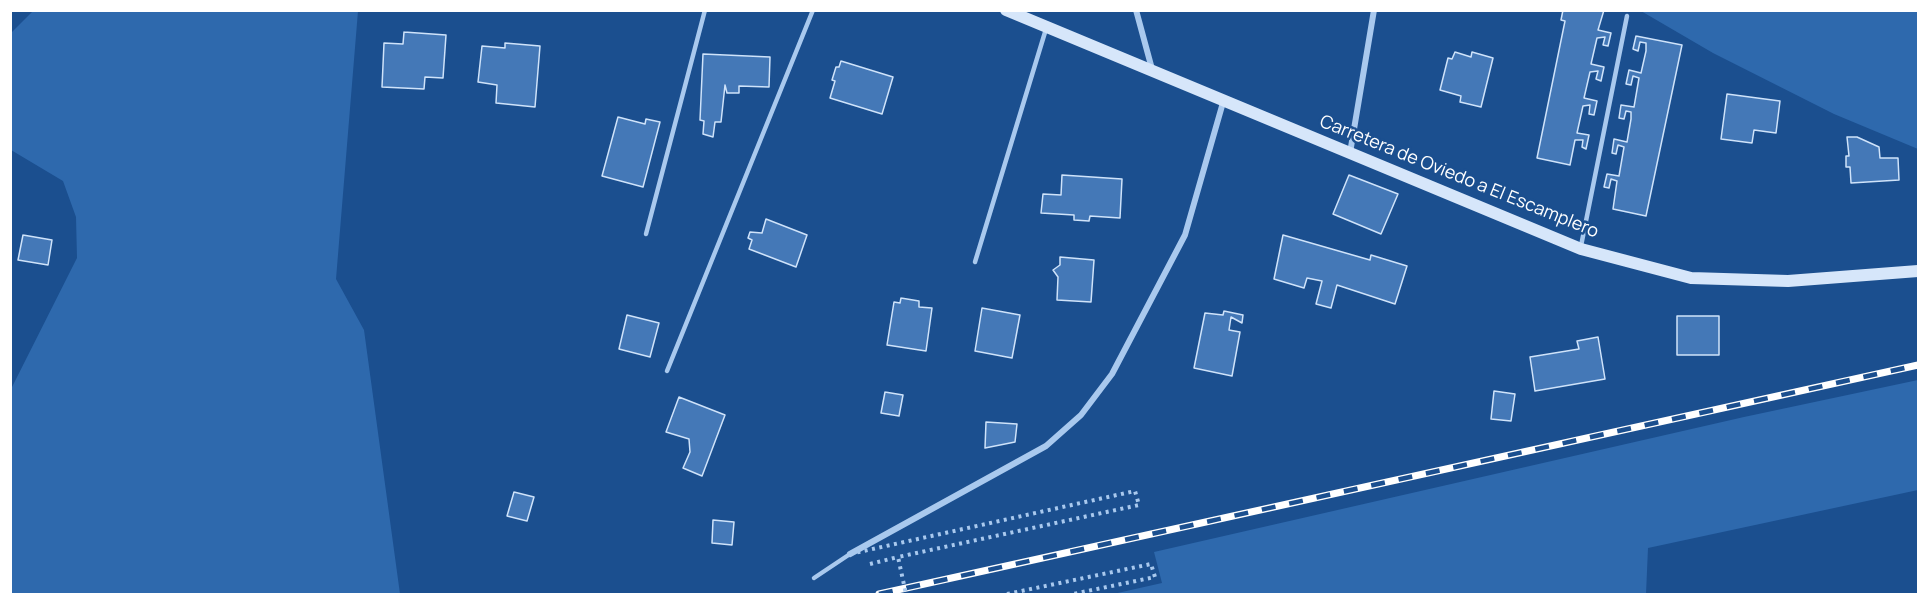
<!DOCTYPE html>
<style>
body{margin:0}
#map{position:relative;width:1929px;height:605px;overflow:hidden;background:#1b4f8f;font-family:Manrope,sans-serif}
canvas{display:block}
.frame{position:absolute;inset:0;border:12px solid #fff;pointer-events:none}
</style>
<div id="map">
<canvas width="1929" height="605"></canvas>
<div class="frame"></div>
</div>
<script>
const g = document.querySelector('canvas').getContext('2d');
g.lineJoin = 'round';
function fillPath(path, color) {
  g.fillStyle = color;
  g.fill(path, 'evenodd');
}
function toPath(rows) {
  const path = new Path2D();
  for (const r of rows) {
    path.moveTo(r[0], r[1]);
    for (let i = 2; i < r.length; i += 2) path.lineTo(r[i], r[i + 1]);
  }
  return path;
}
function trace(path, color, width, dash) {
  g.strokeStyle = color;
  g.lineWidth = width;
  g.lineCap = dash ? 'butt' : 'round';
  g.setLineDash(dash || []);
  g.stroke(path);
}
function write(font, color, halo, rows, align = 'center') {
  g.font = font + ' Manrope,sans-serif';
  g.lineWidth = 5;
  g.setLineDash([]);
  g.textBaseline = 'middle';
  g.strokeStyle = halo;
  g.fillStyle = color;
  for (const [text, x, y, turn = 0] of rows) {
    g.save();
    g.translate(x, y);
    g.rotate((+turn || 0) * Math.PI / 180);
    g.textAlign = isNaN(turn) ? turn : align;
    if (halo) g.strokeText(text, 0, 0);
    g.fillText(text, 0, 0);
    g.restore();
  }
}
const green = toPath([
 [33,11,358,11,336,279,364,330,400,594,11,594,11,389,77,258,76,217,63,181,11,150,11,33],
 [1641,11,1918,11,1918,149,1834,114,1713,53],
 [1918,380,1918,490,1648,548,1646,594,1113,594,1162,583,1154,552,1744,417]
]);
const building = toPath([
 [1563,10,1604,10,1598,30,1611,33,1608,46,1603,45,1605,37,1597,38,1591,64,1604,67,1601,81,1596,79,1598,71,1590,72,1584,98,1597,101,1594,115,1589,114,1590,105,1583,106,1577,133,1589,135,1586,149,1582,147,1583,140,1575,140,1570,165,1537,158,1565,21,1561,20,1563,10],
 [404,32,446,35,443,78,425,77,424,89,382,87,384,43,403,44,404,32],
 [1636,36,1682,45,1646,216,1613,209,1617,181,1611,179,1609,188,1604,187,1607,174,1619,176,1624,147,1618,145,1616,154,1612,153,1614,139,1627,142,1631,119,1631,112,1626,111,1624,119,1619,118,1621,105,1634,107,1639,78,1633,76,1631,85,1626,84,1629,70,1641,73,1646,51,1646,43,1640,42,1638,51,1633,49,1636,36],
 [505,43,540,46,535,107,496,103,497,85,478,82,482,46,505,48,505,43],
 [1455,52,1471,57,1472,52,1493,58,1481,107,1460,102,1461,96,1440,90,1448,58,1452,59,1455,52],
 [703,54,770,57,769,87,739,86,739,93,727,93,725,85,721,122,715,122,713,137,703,134,704,121,700,120,703,54],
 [841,61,893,77,882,114,830,98,835,81,832,80,836,67,839,67,841,61],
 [1727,94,1780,101,1776,133,1754,130,1752,143,1721,139,1727,94],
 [618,117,645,124,646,119,660,122,643,187,602,176,618,117],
 [1847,137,1857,137,1879,147,1880,158,1898,158,1899,180,1851,183,1850,167,1846,167,1846,156,1849,156,1847,137],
 [1062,175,1122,179,1120,218,1090,216,1089,221,1074,220,1074,215,1041,213,1043,194,1061,195,1062,175],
 [1349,175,1398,194,1381,234,1333,214,1349,175],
 [766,219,807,235,796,267,749,249,752,240,748,238,750,232,762,233,766,219],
 [23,235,52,240,48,265,18,260,23,235],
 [1283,235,1370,260,1371,255,1407,266,1395,304,1337,285,1331,308,1316,304,1322,281,1307,278,1304,288,1274,279,1283,235],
 [1060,257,1094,260,1091,302,1057,300,1058,277,1053,270,1060,265,1060,257],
 [901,298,919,301,919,307,932,308,926,351,887,345,894,302,900,303,901,298],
 [982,308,1020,315,1012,358,975,351,982,308],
 [1224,311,1243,315,1242,323,1231,317,1229,330,1240,332,1232,376,1194,368,1205,313,1223,315,1224,311],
 [627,315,659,323,650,357,619,349,627,315],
 [1677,316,1719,316,1719,355,1677,355,1677,316],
 [1598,337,1605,379,1535,391,1530,357,1579,349,1577,341,1598,337],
 [1494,391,1515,394,1511,421,1491,419,1494,391],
 [885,392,903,395,899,416,881,413,885,392],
 [679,397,725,415,702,476,683,468,690,452,689,439,666,432,679,397],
 [986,422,1017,424,1015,442,985,448,986,422],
 [514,492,534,497,527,521,507,516,514,492],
 [713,520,734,522,732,545,712,543,713,520]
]);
const path = toPath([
 [870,564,898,557],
 [1007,594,1151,564,1155,577,1073,594]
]);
const lane = toPath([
 [646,234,705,10],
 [1581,246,1627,16],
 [975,262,1046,29],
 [667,371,813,10],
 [814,578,850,554]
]);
const street = toPath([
 [1136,10,1152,69],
 [1350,153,1374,10],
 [850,554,1046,446,1081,415,1112,374,1185,235,1224,99]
]);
const secondary = toPath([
 [1006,10,1581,249,1691,278,1788,281,1918,271]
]);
const rail = toPath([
 [879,594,1918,365]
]);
const pathBridge = toPath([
 [850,554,1135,491,1139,505,898,557,906,594]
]);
const streetNames = [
 ["Carretera de Oviedo a El Escamplero",1459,177,22]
];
fillPath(green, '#2e69ad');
fillPath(building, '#4478b7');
trace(building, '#cfe3fa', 1.5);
trace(path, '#a9c9ee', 4, [3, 4.5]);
trace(lane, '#a9c9ee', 4.5);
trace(street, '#a9c9ee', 6);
trace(secondary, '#d6e6fa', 12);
trace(rail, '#fff', 7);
trace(rail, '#1b4f8f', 4.5, [14]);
trace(pathBridge, '#a9c9ee', 4, [3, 4.5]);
write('18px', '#fff', '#1b4f8f', streetNames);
</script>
